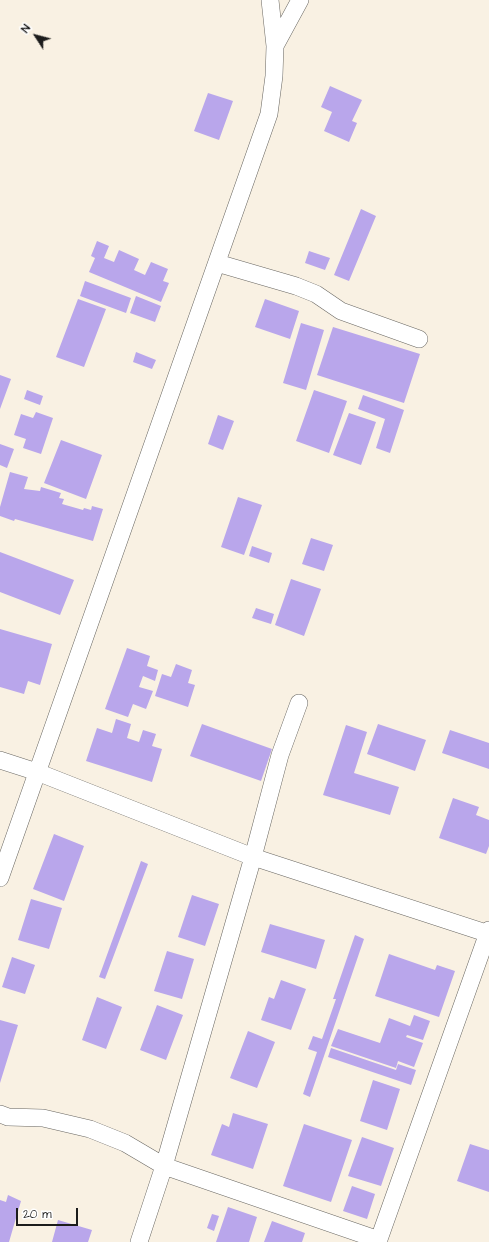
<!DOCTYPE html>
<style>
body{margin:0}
#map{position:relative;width:489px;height:1242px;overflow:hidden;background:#f9f1e3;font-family:"Architects Daughter",sans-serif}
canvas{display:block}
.north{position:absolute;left:16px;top:16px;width:40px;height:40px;-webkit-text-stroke:3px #fff;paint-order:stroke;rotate:306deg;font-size:11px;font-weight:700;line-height:16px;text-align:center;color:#1c1c1c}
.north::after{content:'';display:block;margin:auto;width:14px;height:18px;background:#1c1c1c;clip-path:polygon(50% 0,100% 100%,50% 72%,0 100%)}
.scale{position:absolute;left:16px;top:1208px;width:62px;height:18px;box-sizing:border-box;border:2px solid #1c1c1c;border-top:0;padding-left:5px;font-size:12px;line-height:14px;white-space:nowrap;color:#1c1c1c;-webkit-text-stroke:3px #fff;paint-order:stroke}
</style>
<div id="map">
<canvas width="489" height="1242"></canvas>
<div class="north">N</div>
<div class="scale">20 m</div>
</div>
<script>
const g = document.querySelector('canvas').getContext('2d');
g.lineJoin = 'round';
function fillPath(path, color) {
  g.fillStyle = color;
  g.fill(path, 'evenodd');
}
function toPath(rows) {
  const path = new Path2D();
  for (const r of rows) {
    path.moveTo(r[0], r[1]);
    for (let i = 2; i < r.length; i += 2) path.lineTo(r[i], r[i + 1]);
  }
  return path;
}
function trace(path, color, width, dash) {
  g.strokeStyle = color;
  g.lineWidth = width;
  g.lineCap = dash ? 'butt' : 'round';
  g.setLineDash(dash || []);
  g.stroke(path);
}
const building = toPath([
 [330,86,362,100,352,121,357,123,349,142,324,131,332,112,321,107],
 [208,93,233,101,219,140,194,131],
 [361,209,376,216,349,281,334,275],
 [97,241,109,246,104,258,114,262,119,250,139,259,134,270,145,275,151,262,168,269,163,281,169,283,161,302,89,272,95,258,91,256],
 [309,251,330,258,325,270,305,263],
 [85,281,131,298,126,313,80,296],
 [136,296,161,306,155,322,130,313],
 [78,299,106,309,84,367,56,357],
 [265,299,299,311,290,339,255,327],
 [301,323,324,330,306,390,283,383],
 [333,327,420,354,404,403,317,375],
 [136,352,156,360,152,369,133,362],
 [0,375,11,379,0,409],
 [27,390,43,396,40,405,24,399],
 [314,390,347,401,329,453,296,441],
 [363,395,404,410,390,453,376,448,385,419,358,409],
 [36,412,53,418,41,454,23,448,26,439,14,435,21,414,33,418],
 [349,413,376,422,361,465,333,455],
 [218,415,234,421,223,450,208,444],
 [61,440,102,455,86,499,44,483],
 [0,444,14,449,7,468,0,465],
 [10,472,28,477,24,489,40,491,41,487,61,493,59,498,64,499,62,504,83,510,84,508,91,510,92,506,103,509,93,541,15,519,14,521,0,516,0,507],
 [238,497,262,505,244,555,221,547],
 [311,538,333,545,324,571,302,564],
 [252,546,272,553,269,563,249,556],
 [0,552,74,580,60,615,0,592],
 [291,579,321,589,304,636,275,625],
 [256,608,274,614,271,624,252,618],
 [0,629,52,644,40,685,28,681,24,694,0,687],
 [127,648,150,656,147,666,158,670,155,681,143,676,139,687,153,691,146,709,133,704,128,717,105,709],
 [176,664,192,670,188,683,195,685,188,707,155,696,162,674,171,677],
 [116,719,131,724,127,738,139,742,143,730,156,734,152,746,162,749,152,782,86,761,97,728,112,733],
 [202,724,272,749,261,781,190,756],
 [378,724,426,740,415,771,367,754],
 [346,725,367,732,354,773,399,787,390,815,323,795],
 [450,730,489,743,489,769,442,753],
 [453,798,479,807,476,815,489,820,489,846,486,854,439,838],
 [54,834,84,846,64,901,33,889],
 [141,861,148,864,105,979,99,977],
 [192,895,219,904,205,946,178,937],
 [31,899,62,908,49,949,18,940],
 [270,924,325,940,316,969,261,952],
 [355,935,364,939,310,1097,303,1094,317,1052,308,1049,313,1036,322,1039,336,999,333,999],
 [167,951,194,959,182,999,154,991],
 [389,954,435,970,437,965,455,971,439,1017,375,996],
 [12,957,35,965,25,994,2,987],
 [281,980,306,989,291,1030,261,1020,269,997,274,999],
 [97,997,122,1007,106,1049,82,1040],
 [157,1005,183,1015,166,1060,140,1050],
 [414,1015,430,1021,423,1040,407,1035,406,1037,423,1043,414,1067,398,1061,396,1068,331,1046,338,1029,380,1043,389,1018,410,1026],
 [0,1020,18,1025,0,1083],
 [248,1031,275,1042,257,1088,230,1078],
 [331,1048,396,1070,398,1064,416,1070,411,1085,328,1057],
 [373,1080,400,1089,387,1130,360,1121],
 [233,1113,268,1124,253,1169,211,1155,222,1124,229,1127],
 [304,1124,352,1140,331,1202,283,1186],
 [362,1137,394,1148,381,1186,348,1176],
 [470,1144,489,1150,489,1192,457,1181],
 [352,1186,375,1194,367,1219,343,1211],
 [8,1195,21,1201,9,1242,0,1242,0,1200,6,1202],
 [228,1207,257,1217,249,1242,216,1242],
 [212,1214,219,1216,214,1231,207,1228],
 [58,1220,92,1230,88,1242,52,1242],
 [272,1221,305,1233,302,1242,264,1242]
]);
const street = toPath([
 [275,46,300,0],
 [217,263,296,286,316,294,341,311,419,339],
 [0,760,37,772,253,857,489,934],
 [0,878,269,114,274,76,275,46,270,0],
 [0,1114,8,1117,43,1118,90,1129,125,1143,164,1166,379,1240],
 [139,1242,164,1166,253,857,280,755,299,703],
 [378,1242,489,930]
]);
fillPath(building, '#b9a6eb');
trace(street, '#696762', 18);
trace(street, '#fff', 17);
</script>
